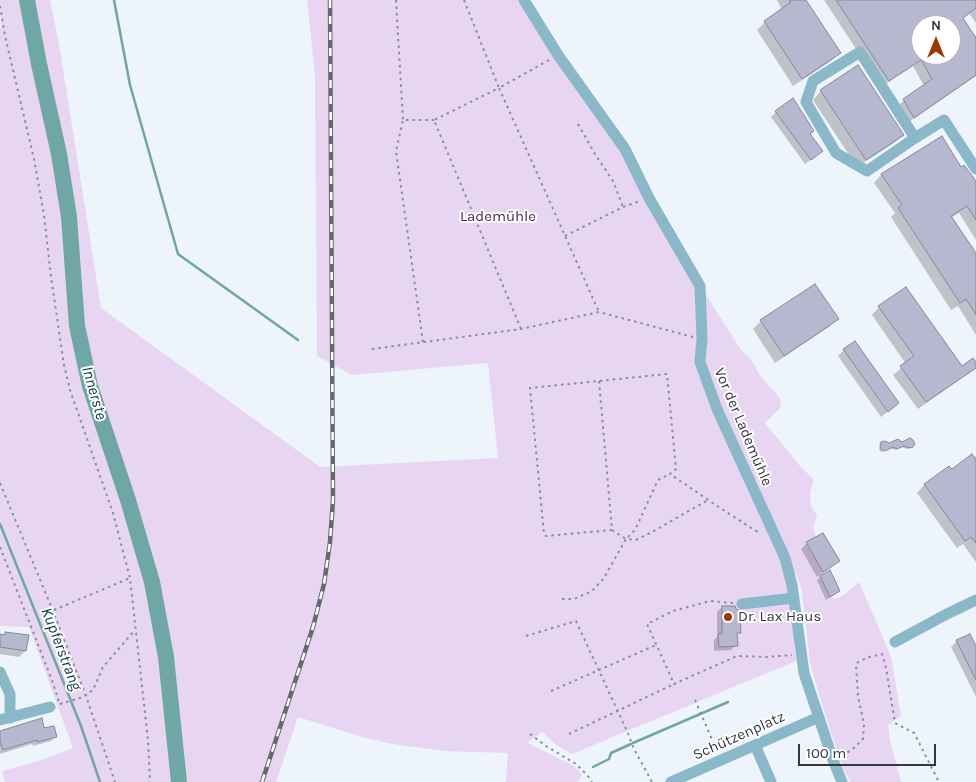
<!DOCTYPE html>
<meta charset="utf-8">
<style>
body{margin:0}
#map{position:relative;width:976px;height:782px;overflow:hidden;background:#edf4fc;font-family:Karla,sans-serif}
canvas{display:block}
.north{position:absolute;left:911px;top:15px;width:50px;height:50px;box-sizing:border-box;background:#fff;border:1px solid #adb0b3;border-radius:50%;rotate:0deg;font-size:14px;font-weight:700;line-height:20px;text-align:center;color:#323940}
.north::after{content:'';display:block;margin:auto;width:18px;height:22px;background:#9c3900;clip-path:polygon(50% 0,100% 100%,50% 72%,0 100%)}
.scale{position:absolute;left:798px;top:744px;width:138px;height:22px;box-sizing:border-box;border:2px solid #323940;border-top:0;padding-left:6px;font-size:15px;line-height:18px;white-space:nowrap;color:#323940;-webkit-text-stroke:4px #fff;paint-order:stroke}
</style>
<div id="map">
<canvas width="976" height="782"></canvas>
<div class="north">N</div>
<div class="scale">100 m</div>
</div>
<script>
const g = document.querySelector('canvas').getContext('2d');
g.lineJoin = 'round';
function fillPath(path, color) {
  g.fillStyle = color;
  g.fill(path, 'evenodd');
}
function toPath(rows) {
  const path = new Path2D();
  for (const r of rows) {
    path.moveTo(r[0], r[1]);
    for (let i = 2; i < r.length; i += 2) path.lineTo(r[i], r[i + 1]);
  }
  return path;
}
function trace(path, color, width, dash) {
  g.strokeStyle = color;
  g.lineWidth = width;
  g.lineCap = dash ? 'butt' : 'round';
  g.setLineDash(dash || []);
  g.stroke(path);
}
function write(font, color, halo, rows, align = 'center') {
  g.font = font + ' Karla,sans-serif';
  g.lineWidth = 4;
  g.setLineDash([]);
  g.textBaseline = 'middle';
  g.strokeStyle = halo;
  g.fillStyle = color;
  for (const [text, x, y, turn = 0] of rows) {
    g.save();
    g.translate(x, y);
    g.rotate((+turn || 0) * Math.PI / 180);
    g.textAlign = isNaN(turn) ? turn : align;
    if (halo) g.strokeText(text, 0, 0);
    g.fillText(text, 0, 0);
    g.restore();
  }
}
const green = toPath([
 [0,0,50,0,59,44,101,308,320,467,498,458,488,363,352,375,317,356,315,75,307,0,526,0,626,147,699,284,741,350,750,358,756,368,760,376,780,398,781,407,765,423,800,466,814,480,811,489,810,494,811,506,817,516,813,527,816,537,806,542,823,572,820,576,830,597,835,599,844,595,859,582,891,656,901,716,888,725,890,741,901,782,851,782,843,769,823,708,810,663,802,591,796,573,787,573,796,661,572,754,558,746,542,732,527,743,574,766,582,774,581,778,577,782,506,782,508,753,445,751,393,744,362,737,298,717,276,782,5,782,2,771,42,760,73,748,29,627,0,626,0,26,1,30]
]);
const shadow = toPath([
 [777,0,804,0,839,53,831,61,793,86,757,30,765,22,782,10],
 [824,0,976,0,976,23,969,13,962,18,974,37,976,35,976,76,906,124,897,107,904,100,924,86,913,66,881,87],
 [921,25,951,25,951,55,921,55],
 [858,67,903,135,894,143,857,167,813,100,821,91],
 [776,112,809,135,816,156,805,164,771,117],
 [942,138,961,169,976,183,976,240,959,213,951,218,976,255,976,335,958,306,951,310,891,217,895,213,874,183,881,175],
 [879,307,961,368,976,364,976,367,969,373,918,409,893,375,906,364,872,315],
 [837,319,829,327,775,363,753,329,761,321],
 [844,350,898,403,881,417,838,356],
 [882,443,889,444,902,443,910,448,907,449,902,447,895,450,890,448,882,452,880,451,879,448],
 [976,456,976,562,963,544,957,548,917,493,924,485,949,468,951,471],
 [807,543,838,561,832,567,817,577,801,549],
 [823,574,839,591,826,600,817,580],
 [722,607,739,632,736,636,736,645,731,650,714,651,714,640,717,637,717,612],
 [6,633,25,651,19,657,0,654,0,635,3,636],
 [969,635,976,649,976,697,951,647,957,641],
 [43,730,56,736,51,741,33,746,32,744,0,754,0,732]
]);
const stream = toPath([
 [114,0,130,85,178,254,298,340],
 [0,524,81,726,100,782],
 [633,743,728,702],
 [593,767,609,759,611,753,631,744]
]);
const river = toPath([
 [27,0,39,64,59,154,69,217,77,326,90,386,128,500,152,582,166,657,179,782]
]);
const building = toPath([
 [789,0,806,0,841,53,802,79,764,21,791,2,789,0],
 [836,0,976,0,976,8,963,18,976,38,976,75,914,118,903,99,932,79,921,60,889,81,836,0],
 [921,25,951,25,951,55,921,55,921,25],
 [858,65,904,135,866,160,820,90,858,65],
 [793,98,814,131,810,134,823,151,811,160,775,111,793,98],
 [942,136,961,167,964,165,976,181,976,220,967,206,951,216,976,253,976,315,966,299,960,303,898,208,902,205,881,174,942,136],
 [815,284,839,319,784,356,760,320,815,284],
 [906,287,962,366,973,358,976,362,976,368,926,402,900,366,914,356,878,306,906,287],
 [855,341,899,403,888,412,843,349,855,341],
 [910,438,913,440,915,444,913,447,910,448,904,446,897,449,893,447,885,451,881,449,880,446,881,442,885,441,889,443,898,439,902,442,910,438],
 [972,454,976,460,976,543,971,537,965,541,924,484,949,466,952,469,972,454],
 [823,533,840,561,823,572,806,542,823,533],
 [830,570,840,591,830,597,820,576,830,570],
 [722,606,735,606,736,609,740,611,741,633,737,633,738,646,719,647,718,634,722,633,722,606],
 [5,632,29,635,26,651,0,647,0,634,5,635,5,632],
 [970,634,976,646,976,680,956,640,970,634],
 [42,718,44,728,54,726,57,737,37,742,37,740,3,750,0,742,0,731,42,718]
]);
const path = toPath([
 [396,0,403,120],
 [464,0,499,88,549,60],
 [0,6,5,36,34,159,44,215,51,277,64,365,70,390,113,513,130,578,148,740,150,782],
 [578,124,595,154,613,181,623,207],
 [565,236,623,207,640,201],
 [521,329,434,120,499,88,599,312],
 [423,342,396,151,403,120,434,120],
 [372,349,521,329,599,312,693,337],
 [599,381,612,530,546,536,544,534,530,388,599,381,667,374,676,469,670,474,717,506,756,531,761,532],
 [0,483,53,611,86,696,115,782],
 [612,530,626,539,635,530,658,480,670,474],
 [0,547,53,683,59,702],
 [562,599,574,599,592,591,604,578,626,539,636,540,652,532,708,500],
 [733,603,710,601,673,611,647,624,674,684,737,656,767,657,792,655],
 [54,610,130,578],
 [526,636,576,621,627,731,634,749,652,782],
 [551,691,656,645],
 [695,700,717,751],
 [60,704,83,697,93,690,103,667,135,630],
 [530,734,546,746,576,764,588,776,592,782],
 [569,734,674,684],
 [842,756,853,749,863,739,864,724,858,696,856,665,858,662,869,657,882,654,886,668,895,723,914,733,939,782]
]);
const minor = toPath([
 [524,0,558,55,625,149,649,198,700,286,702,339,700,362,717,409,785,558,792,585,804,673,833,760,842,782],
 [915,138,867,171,836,153,806,102,813,81,860,52,915,138,944,120,976,169],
 [742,604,794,598],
 [895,642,945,615,976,600],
 [0,672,10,694,10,718],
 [0,720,50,707],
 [755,745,771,782],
 [671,782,819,717]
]);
const rail = toPath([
 [262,782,313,627,324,584,330,542,333,500,330,0]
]);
const markers = [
 [728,617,5,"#9c3900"]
];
const parkNames = [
 ["Lademühle",498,217]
];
const streetNames = [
 ["Vor der Lademühle",743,427,67],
 ["Schützenplatz",739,736,-24]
];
const poiNames = [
 ["Dr. Lax Haus",738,617]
];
const waterNames = [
 ["Innerste",94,393,74],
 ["Kupferstrang",61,649,69]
];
fillPath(green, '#e7d5f2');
fillPath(shadow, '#0003');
trace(stream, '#6ea7a4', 2.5);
trace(river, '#6ea7a4', 16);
fillPath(building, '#b6b8cf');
trace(building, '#86879d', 1);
trace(path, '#888f96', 2, [2.5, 4]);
trace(minor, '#8ab8c8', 11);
trace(rail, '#626971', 4.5);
trace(rail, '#fff', 2.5, [8]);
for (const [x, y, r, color] of markers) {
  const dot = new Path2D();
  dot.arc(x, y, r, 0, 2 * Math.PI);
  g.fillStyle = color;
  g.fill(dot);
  trace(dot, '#fff', 2);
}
write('15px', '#432455', '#fff', parkNames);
write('15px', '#323940', '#fff', streetNames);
write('15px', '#323940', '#fff', poiNames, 'left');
write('italic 16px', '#063e3d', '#fff', waterNames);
</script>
